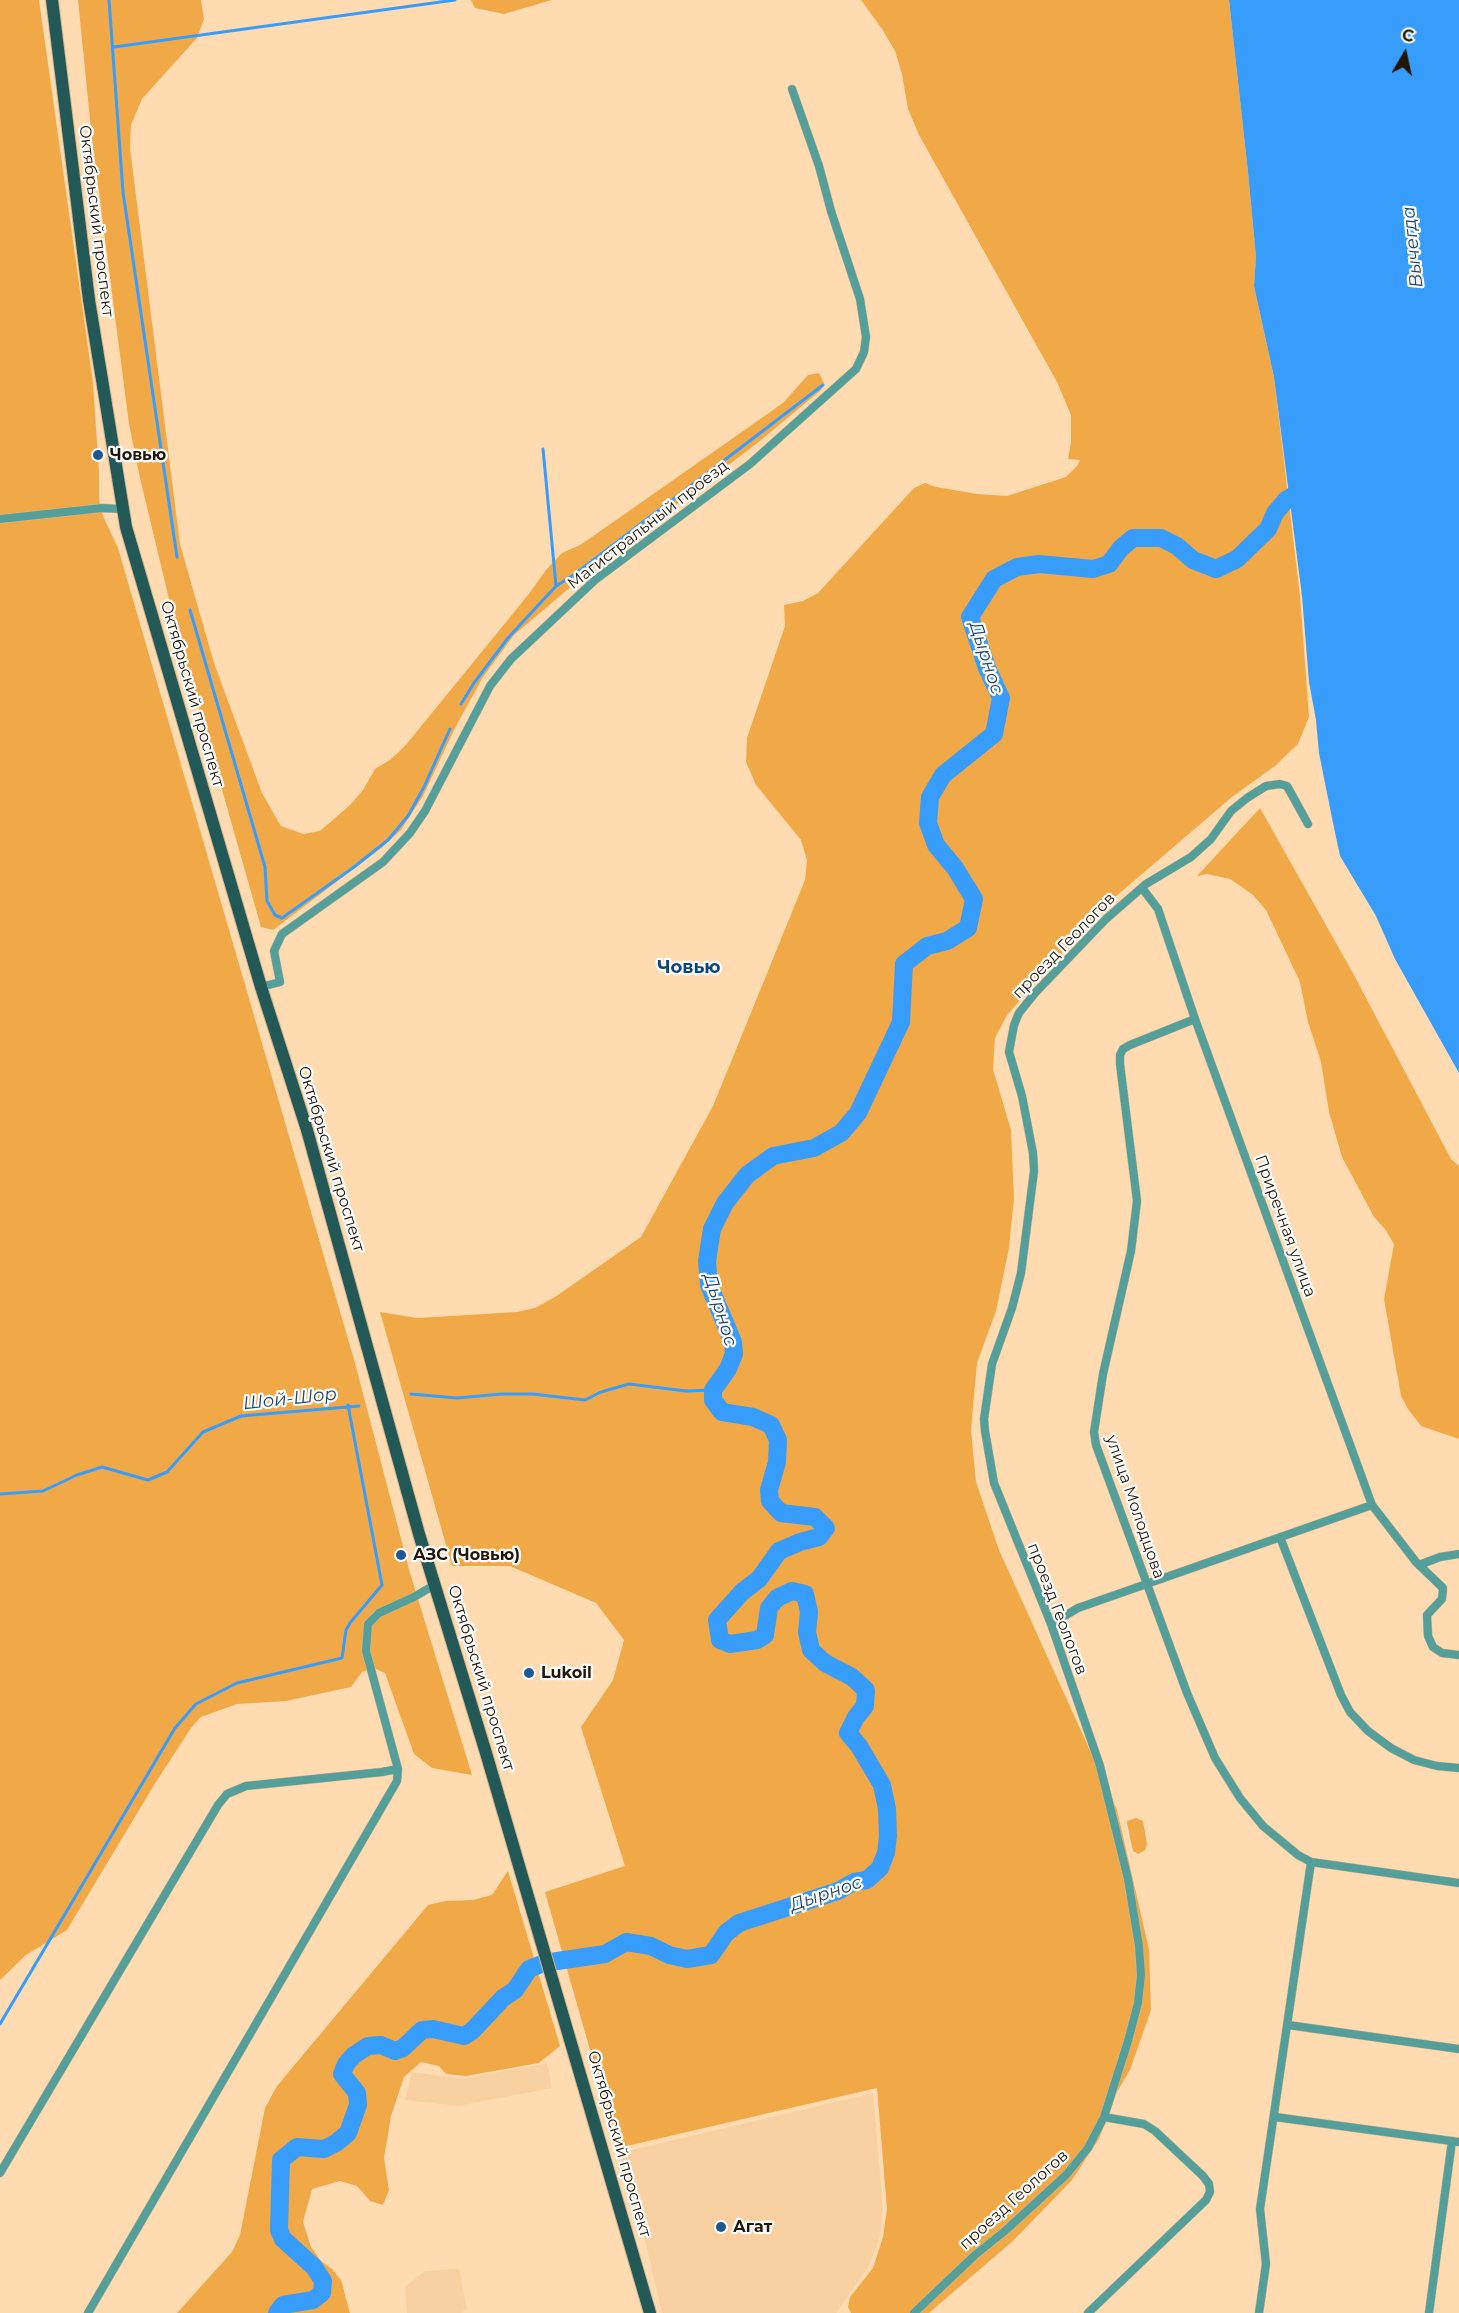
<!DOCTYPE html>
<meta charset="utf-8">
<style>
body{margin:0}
#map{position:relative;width:1459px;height:2313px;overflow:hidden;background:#ffdbb2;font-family:Montserrat,sans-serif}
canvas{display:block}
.north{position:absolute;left:1375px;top:24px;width:60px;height:60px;-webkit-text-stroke:4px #fff;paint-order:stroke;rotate:9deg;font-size:16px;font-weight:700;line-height:24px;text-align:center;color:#211506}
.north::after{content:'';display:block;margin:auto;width:21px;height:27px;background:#211506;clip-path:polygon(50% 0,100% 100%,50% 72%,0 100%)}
</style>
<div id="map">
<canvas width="1459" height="2313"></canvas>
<div class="north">С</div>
</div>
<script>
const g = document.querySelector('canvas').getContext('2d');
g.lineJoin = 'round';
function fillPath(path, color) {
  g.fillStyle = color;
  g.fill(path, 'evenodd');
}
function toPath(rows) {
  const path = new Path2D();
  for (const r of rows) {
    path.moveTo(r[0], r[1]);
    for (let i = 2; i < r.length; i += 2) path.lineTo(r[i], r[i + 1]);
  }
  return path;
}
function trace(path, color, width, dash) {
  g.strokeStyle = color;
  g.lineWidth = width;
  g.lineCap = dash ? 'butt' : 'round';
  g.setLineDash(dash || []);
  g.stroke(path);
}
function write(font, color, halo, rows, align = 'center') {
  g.font = font + ' Montserrat,sans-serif';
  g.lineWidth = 4.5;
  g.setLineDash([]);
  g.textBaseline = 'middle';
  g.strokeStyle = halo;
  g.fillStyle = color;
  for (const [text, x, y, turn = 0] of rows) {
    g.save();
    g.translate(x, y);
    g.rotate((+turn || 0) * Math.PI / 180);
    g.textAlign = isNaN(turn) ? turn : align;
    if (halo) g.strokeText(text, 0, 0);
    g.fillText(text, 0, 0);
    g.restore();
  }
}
const built = toPath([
 [547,2063,552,2088,458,2106,405,2100,412,2072,462,2079],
 [873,2093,883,2208,880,2237,869,2266,836,2313,662,2313,644,2236,619,2153],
 [459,2269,467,2308,461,2313,407,2313,405,2287,425,2271]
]);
const green = toPath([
 [0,0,39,0,93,383,99,472,99,500,103,516,118,548,355,1363,410,1573,472,1775,432,1768,414,1754,385,1673,374,1668,362,1672,351,1687,286,1701,237,1704,201,1717,191,1728,156,1782,67,1930,26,1955,0,1980],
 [78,0,201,0,204,19,197,38,142,99,131,125,130,148,180,544,214,663,262,793,281,826,303,834,320,831,350,805,363,790,375,769,390,760,405,746,528,595,546,570,562,553,580,545,599,532,783,403,808,375,819,373,824,383,821,390,760,441,587,573,514,635,483,677,454,730,423,796,401,830,380,849,273,930,261,927,175,624,140,478,129,424,92,139],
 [471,0,552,0,504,14,475,8],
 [861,0,1229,0,1248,172,1256,257,1254,286,1274,377,1300,596,1309,717,1298,744,1275,766,1232,797,1100,910,1007,1015,995,1038,993,1069,1011,1130,1014,1198,1009,1248,996,1311,977,1363,971,1430,976,1482,999,1550,1117,1810,1149,1949,1151,2010,1130,2070,1117,2092,1099,2139,1072,2180,1014,2240,929,2313,851,2313,848,2307,850,2297,873,2268,883,2237,887,2209,877,2088,618,2148,545,1892,625,1866,581,1727,613,1680,624,1640,596,1603,510,1566,452,1566,380,1312,417,1318,517,1312,535,1308,555,1297,641,1237,713,1106,805,880,807,860,801,840,756,785,746,762,747,738,785,626,784,605,803,601,818,593,914,488,925,483,936,487,977,494,1007,496,1066,477,1077,466,1080,460,1068,459,1071,442,1071,415,1057,382,919,135,908,109,902,74,895,51,882,29],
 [1260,808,1354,975,1451,1159,1459,1166,1459,1439,1421,1426,1408,1409,1401,1396,1384,1299,1394,1244,1385,1229,1374,1217,1342,1157,1329,1112,1321,1062,1308,1022,1300,982,1266,910,1253,895,1230,879,1207,874,1197,876],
 [1136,1818,1143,1821,1147,1844,1145,1850,1138,1854,1133,1851,1128,1828,1127,1821],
 [508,1871,560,2046,539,2063,466,2076,446,2074,439,2066,421,2062,404,2077,391,2116,384,2158,389,2190,383,2205,370,2201,357,2186,340,2181,312,2189,303,2222,311,2247,321,2261,332,2269,341,2280,350,2313,177,2313,232,2252,240,2235,265,2108,277,2086,428,1905,445,1901,473,1900,492,1895]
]);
const water = toPath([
 [1229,0,1459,0,1459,1073,1395,959,1376,916,1340,856,1333,823,1319,753,1316,720,1309,682,1302,596,1274,377,1254,286,1256,257,1248,172]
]);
const stream = toPath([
 [109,0,123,192,177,557],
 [114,47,455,0],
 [543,449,556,586],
 [190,610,265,867,267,901,275,915,282,918,354,867,388,840,408,816,424,787,450,729],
 [461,704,474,683,508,638,556,586,575,574,823,385],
 [411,1394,457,1398,502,1394,533,1394,585,1400,601,1392,629,1384,686,1391,713,1390],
 [0,1494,43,1491,77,1475,102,1467,148,1480,167,1472,203,1432,241,1416,359,1406],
 [0,2024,175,1728,196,1704,237,1683,342,1658,346,1630,350,1623,382,1585,348,1405]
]);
const river = toPath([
 [277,2313,283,2305,313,2300,322,2293,323,2281,314,2267,283,2239,279,2230,281,2160,297,2147,324,2149,336,2143,348,2133,358,2105,357,2093,342,2074,346,2064,354,2055,368,2046,381,2045,395,2051,403,2048,422,2030,433,2029,464,2036,472,2031,503,1998,515,1990,529,1969,544,1963,605,1954,626,1942,651,1946,669,1955,687,1959,711,1955,726,1933,739,1923,838,1891,854,1882,867,1880,880,1868,886,1853,888,1836,887,1809,882,1785,859,1746,848,1733,856,1717,865,1706,866,1690,852,1677,825,1663,811,1650,807,1632,809,1612,805,1594,792,1591,777,1598,769,1608,765,1635,757,1640,730,1644,720,1640,717,1620,742,1592,759,1579,779,1551,800,1542,819,1537,826,1528,815,1517,781,1513,770,1501,769,1490,777,1462,778,1440,771,1425,753,1417,722,1412,713,1400,713,1390,728,1369,734,1354,733,1342,709,1285,707,1261,712,1229,725,1203,747,1175,773,1156,814,1148,841,1133,858,1113,901,1022,904,964,927,946,947,941,968,928,974,899,955,868,936,845,928,823,930,797,943,775,994,734,1001,698,987,668,970,617,994,579,1017,567,1039,564,1093,569,1109,564,1121,548,1133,538,1161,538,1177,546,1193,560,1216,569,1237,559,1268,529,1275,513,1286,500,1301,491,1312,490]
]);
const street = toPath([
 [0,519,102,508,122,509],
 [1142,888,1158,909,1195,1019,1372,1505,1416,1562,1443,1588,1442,1599,1427,1615,1428,1636,1433,1647,1442,1653,1459,1655],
 [261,987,280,982,274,951,282,934,383,862,410,833,425,811,490,686,511,659,595,580,750,464,856,369,864,352,866,337,860,299,831,211,819,166,792,89],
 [1195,1019,1130,1045,1123,1049,1120,1055,1120,1064,1137,1201,1131,1251,1103,1374,1094,1432,1096,1445,1187,1693,1215,1758,1240,1798,1263,1826,1298,1855,1311,1862,1459,1883],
 [1280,1537,1341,1695,1350,1712,1368,1731,1391,1748,1414,1760,1437,1766,1459,1768],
 [1419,1565,1440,1557,1459,1554],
 [1051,1624,1078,1608,1372,1505],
 [1288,2025,1459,2049],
 [1275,2117,1459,2142],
 [0,2173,218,1805,227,1794,246,1786,382,1772,398,1769],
 [88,2313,397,1781,398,1769,366,1651,368,1624,379,1613,414,1597,436,1584],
 [914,2313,975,2255,1006,2230,1066,2175,1088,2148,1104,2117,1128,2041,1138,2003,1141,1975,1139,1946,1128,1879,1100,1766,1051,1624,994,1483,985,1431,984,1419,992,1364,1012,1308,1021,1273,1034,1171,1033,1153,1022,1096,1009,1052,1014,1025,1019,1013,1035,993,1106,919,1146,884,1191,857,1211,839,1231,811,1247,798,1266,786,1280,784,1287,786,1308,824],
 [1088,2313,1206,2200,1210,2192,1209,2184,1203,2176,1155,2131,1144,2124,1104,2117],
 [1259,2313,1266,2264,1260,2209,1311,1862],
 [1429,2313,1452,2141]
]);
const primary = toPath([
 [52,0,89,300,126,527,261,987,307,1130,419,1534,486,1753,650,2313]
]);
const markers = [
 [98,455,6,"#1e588f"],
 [401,1555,6,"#1e588f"],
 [529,1673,6,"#1e588f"],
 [721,2227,6,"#1e588f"]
];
const streetNames = [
 ["Октябрьский проспект",96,221,83],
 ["Магистральный проезд",648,525,-38],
 ["Октябрьский проспект",192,694,74],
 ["проезд Геологов",1064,946,-46],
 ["Октябрьский проспект",331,1159,73],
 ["Приречная улица",1285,1226,70],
 ["улица Молодцова",1135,1507,71],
 ["проезд Геологов",1057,1609,69],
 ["Октябрьский проспект",481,1678,73],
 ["Октябрьский проспект",619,2144,74],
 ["проезд Геологов",1014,2200,-42]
];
const poiNames = [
 ["Човью",110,455],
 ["АЗС (Човью)",413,1555],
 ["Lukoil",541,1673],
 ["Агат",733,2227]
];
const waterNames = [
 ["Вычегда",1413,247,-96],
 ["Дырнос",986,658,72],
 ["Дырнос",720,1310,73],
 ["Шой-Шор",290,1399,-6],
 ["Дырнос",826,1894,-19]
];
const neighbourhoodNames = [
 ["Човью",689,968]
];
fillPath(built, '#f9d0a1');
fillPath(green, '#f1a948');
fillPath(water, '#389cfb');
trace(stream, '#389cfb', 3);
trace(river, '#389cfb', 18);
trace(street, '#d7b793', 9);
trace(primary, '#d7b793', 14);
trace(street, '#549f9a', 8);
trace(primary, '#225855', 12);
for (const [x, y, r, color] of markers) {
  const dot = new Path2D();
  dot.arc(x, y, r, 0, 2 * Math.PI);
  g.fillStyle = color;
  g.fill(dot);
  trace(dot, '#fff', 2);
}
write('16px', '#211506', '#fff', streetNames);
write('bold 16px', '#211506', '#fff', poiNames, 'left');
write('italic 18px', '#21476e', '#fff', waterNames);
write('bold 18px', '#0f4677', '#fff', neighbourhoodNames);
</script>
